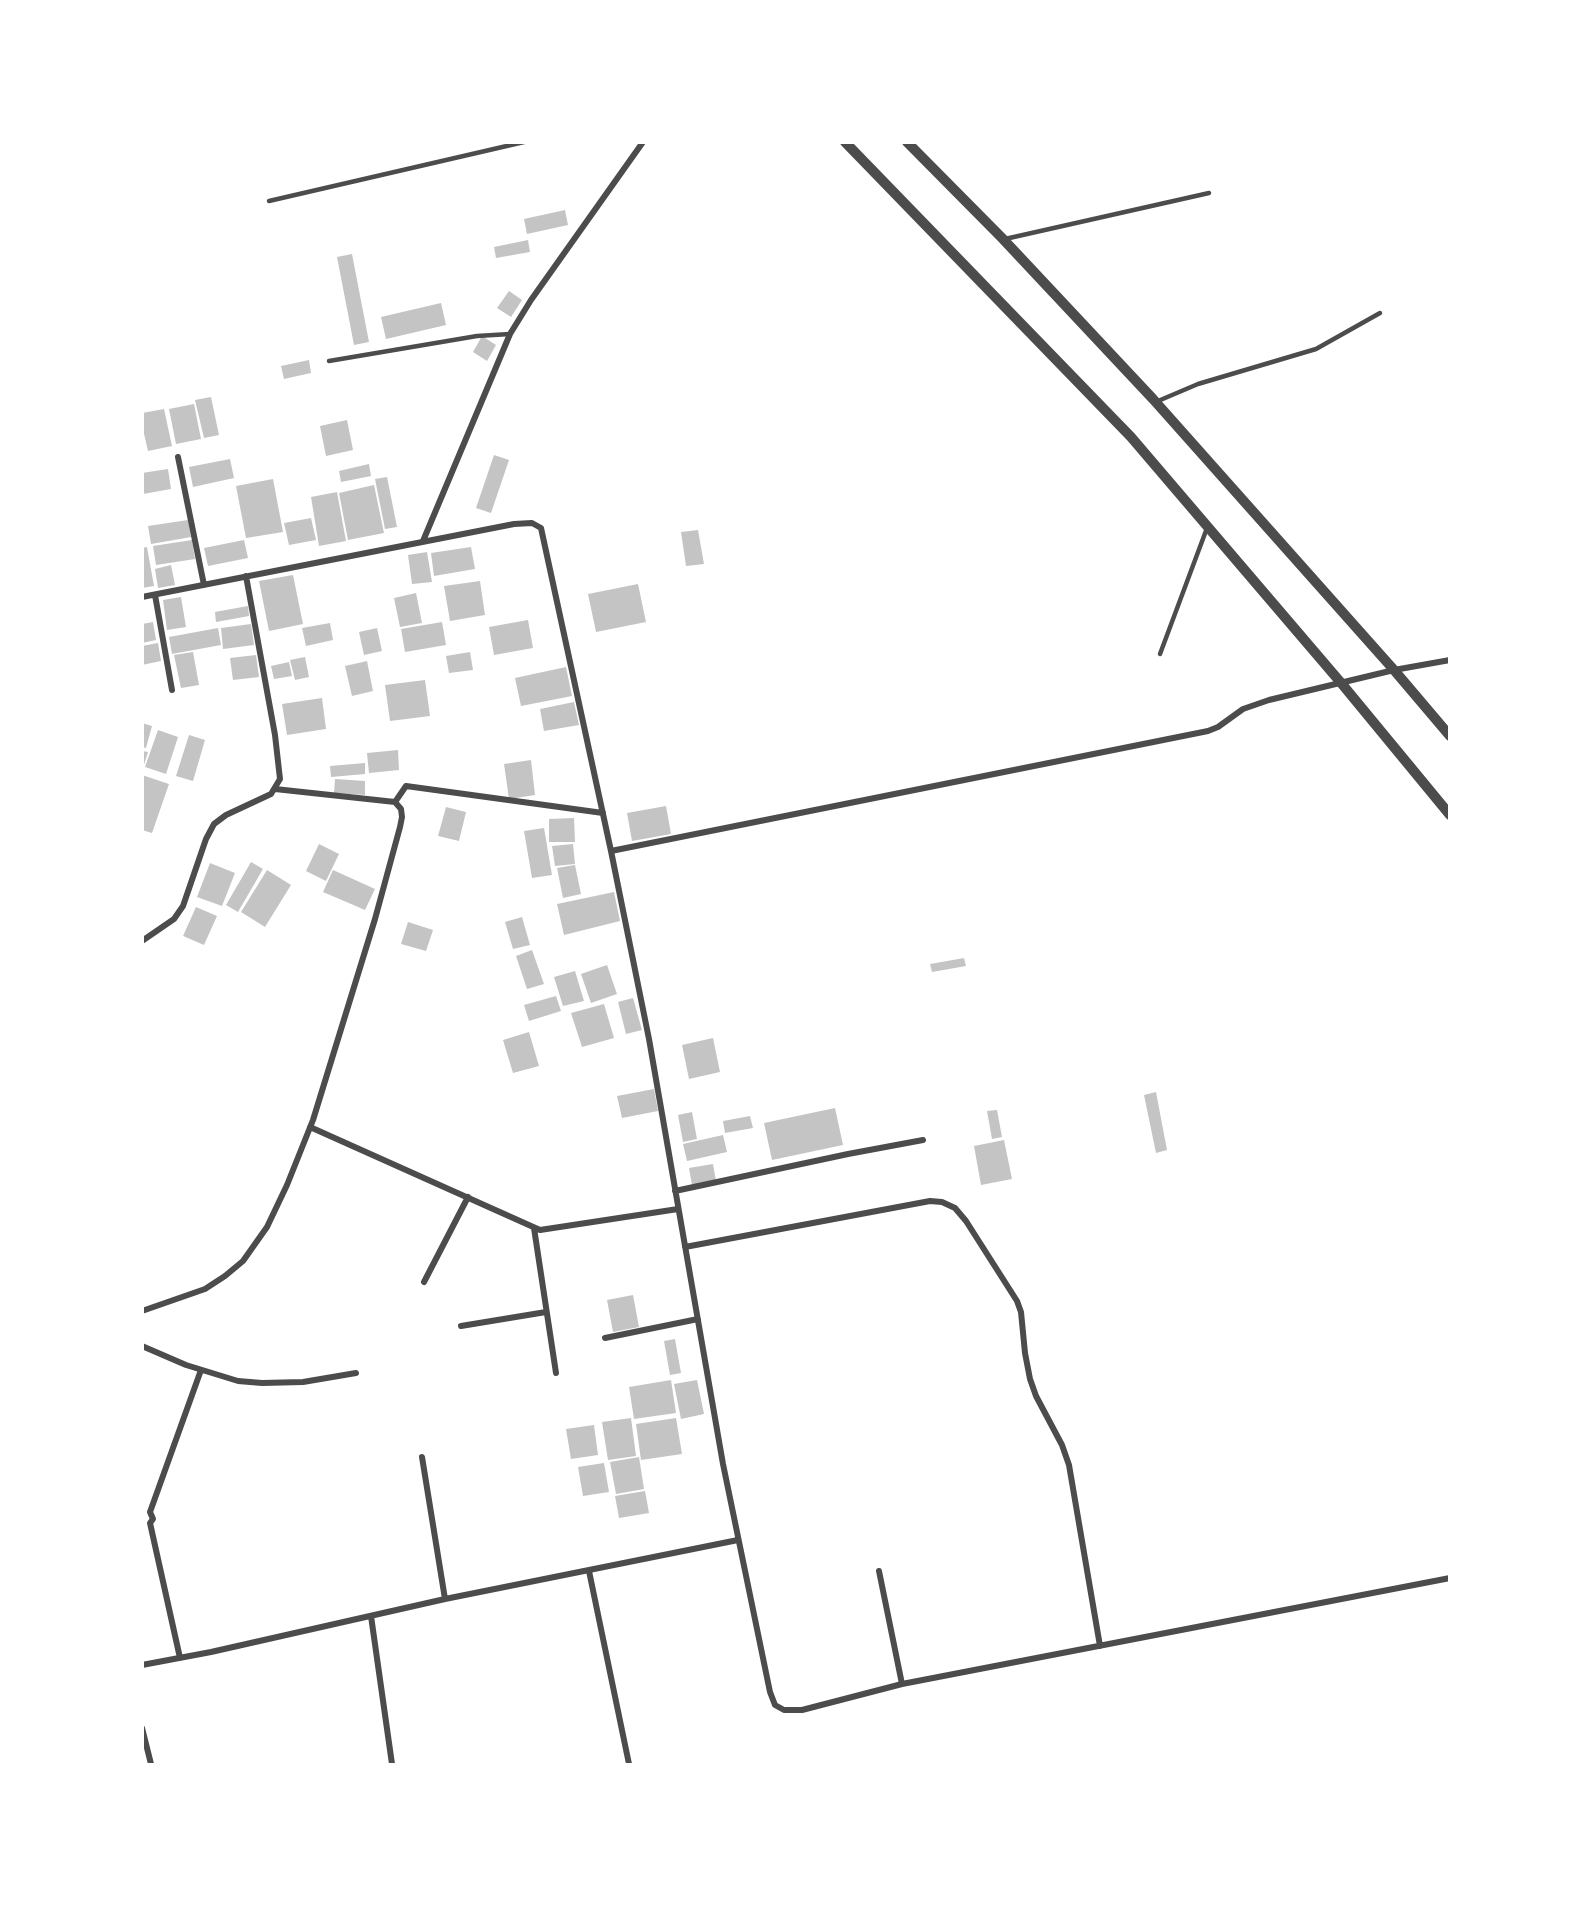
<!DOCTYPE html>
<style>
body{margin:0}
#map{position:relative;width:1592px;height:1907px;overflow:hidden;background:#fff;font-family:Inter,sans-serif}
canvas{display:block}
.frame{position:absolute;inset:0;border:144px solid #fff;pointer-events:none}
</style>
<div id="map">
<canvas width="1592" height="1907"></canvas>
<div class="frame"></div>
</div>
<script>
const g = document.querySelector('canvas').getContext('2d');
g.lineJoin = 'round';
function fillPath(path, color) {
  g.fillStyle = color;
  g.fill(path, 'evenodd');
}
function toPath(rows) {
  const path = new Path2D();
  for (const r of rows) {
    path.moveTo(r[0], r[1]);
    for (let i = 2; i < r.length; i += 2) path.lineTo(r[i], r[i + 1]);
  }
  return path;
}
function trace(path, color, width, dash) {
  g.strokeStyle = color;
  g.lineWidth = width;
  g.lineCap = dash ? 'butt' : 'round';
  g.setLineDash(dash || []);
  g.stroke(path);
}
const building = toPath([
 [565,210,568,225,527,234,524,219],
 [528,240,530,252,496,258,494,247],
 [352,254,369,342,354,345,337,257],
 [509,291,522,300,511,317,497,308],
 [441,303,446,325,386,339,381,317],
 [482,336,496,345,487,361,473,352],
 [309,360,311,373,284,379,281,366],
 [211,397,219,435,204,438,195,400],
 [194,404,201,439,176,444,169,409],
 [164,409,172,446,148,451,142,425,142,413],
 [347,420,353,450,326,456,320,426],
 [494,455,509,460,491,513,476,508],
 [230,459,234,478,193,487,189,467],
 [369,464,371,476,341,482,339,471],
 [168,469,171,489,143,494,142,473],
 [387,477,397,527,385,529,375,479],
 [273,479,283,532,246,538,236,486],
 [374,485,384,533,348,540,339,493],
 [337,492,346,541,319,546,311,497],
 [311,518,316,540,289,545,284,523],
 [188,520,191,537,151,544,148,526],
 [698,530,704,564,686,566,681,532],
 [192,540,195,559,156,565,153,546],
 [244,540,248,558,208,566,204,548],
 [147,547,154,586,142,588,142,548],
 [471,547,475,569,434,576,431,553],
 [427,552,432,582,412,584,408,555],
 [171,565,175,585,158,588,155,569],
 [293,575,303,624,269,631,259,581],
 [480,581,485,615,450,621,444,586],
 [638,584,646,622,596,632,588,594],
 [416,593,422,623,400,627,394,598],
 [181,597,186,627,167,630,163,600],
 [248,606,249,616,216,622,215,612],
 [528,620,533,648,494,655,489,627],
 [153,622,156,640,142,643,142,624],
 [442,622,446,645,405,652,401,629],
 [330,623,333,640,306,646,302,628],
 [251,624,254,645,223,649,221,628],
 [218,628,221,645,172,654,169,637],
 [377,628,382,651,364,655,359,632],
 [158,643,161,661,142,665,142,646],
 [193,652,199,685,181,688,174,655],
 [470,652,473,670,449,673,446,656],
 [256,655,259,677,233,680,230,658],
 [305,657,309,677,295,680,290,660],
 [367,661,373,691,352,696,345,666],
 [289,662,292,676,274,679,271,666],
 [566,667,572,696,521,706,515,678],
 [425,680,430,716,390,721,385,685],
 [322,698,326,729,287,735,282,704],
 [574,702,579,725,544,731,540,709],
 [142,723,152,726,146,748,142,747],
 [158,730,178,737,166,774,145,767],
 [189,735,205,740,193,781,176,776],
 [398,750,399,770,369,773,367,753],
 [142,751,148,752,143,768,142,768],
 [531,760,535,795,509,799,504,764],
 [365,763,365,774,331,777,330,766],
 [142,775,169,784,152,833,142,830],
 [335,779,365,781,365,795,334,793],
 [666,806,671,834,632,841,627,813],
 [446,807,466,812,459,841,438,836],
 [574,818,575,842,549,842,549,819],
 [544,828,552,875,532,878,524,831],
 [319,844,339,854,326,881,306,871],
 [573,844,575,864,555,866,552,846],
 [251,862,263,869,238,912,226,905],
 [210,863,235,873,222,906,197,897],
 [575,865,581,894,563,898,557,868],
 [267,870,291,885,265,927,241,912],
 [333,870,375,889,365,910,323,892],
 [614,892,620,921,564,935,557,904],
 [196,907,217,916,204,945,183,936],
 [522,917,530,945,513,949,505,922],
 [408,922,433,930,426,951,401,944],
 [532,950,544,984,527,989,516,956],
 [964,958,966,966,932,972,930,964],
 [607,965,617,994,591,1003,581,974],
 [575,971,584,1001,563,1006,554,977],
 [556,996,561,1011,529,1021,524,1005],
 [633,998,642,1030,626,1034,618,1002],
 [604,1004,614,1038,582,1047,571,1013],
 [529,1032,539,1066,513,1073,503,1040],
 [713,1038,720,1072,689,1079,682,1045],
 [654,1089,658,1111,622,1118,617,1096],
 [1156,1092,1167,1150,1156,1153,1144,1095],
 [835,1108,843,1145,772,1160,764,1123],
 [997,1110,1002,1137,992,1139,987,1111],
 [692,1112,697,1139,683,1142,678,1115],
 [750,1116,753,1128,725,1133,723,1121],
 [723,1135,727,1152,687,1161,683,1144],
 [1004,1140,1012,1179,981,1185,974,1146],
 [713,1164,716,1181,692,1185,689,1168],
 [633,1295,639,1327,613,1332,607,1300],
 [675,1339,681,1373,670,1375,664,1341],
 [671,1380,676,1413,634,1419,629,1387],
 [697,1380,704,1414,681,1419,674,1384],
 [631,1418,636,1456,608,1460,602,1422],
 [676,1418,682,1454,641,1460,636,1424],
 [594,1425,598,1455,571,1459,566,1429],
 [639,1457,644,1489,616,1494,610,1462],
 [604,1463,609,1492,583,1496,578,1467],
 [645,1491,649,1513,619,1518,615,1496]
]);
const service = toPath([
 [269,201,524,142],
 [1005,239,1209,193],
 [329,361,477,336,510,334],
 [1158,401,1198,384,1316,349,1380,313],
 [1160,654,1207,528]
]);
const minor = toPath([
 [178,457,204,585],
 [423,541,510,334,531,300,643,142],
 [155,595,172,690],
 [142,597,514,524,532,523,541,528,611,851,649,1039,723,1464,770,1692,775,1705,784,1710,802,1710,902,1684,1450,1578],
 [395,802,406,786,603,813],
 [611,851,1208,731,1218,727,1243,709,1269,700,1394,670,1450,660],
 [142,941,174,919,183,906,206,839,214,824,226,815,271,794,280,779,275,735,246,576],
 [310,1127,540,1230,678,1209],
 [675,1191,848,1154,923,1140],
 [534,1228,556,1373],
 [685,1247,930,1201,942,1202,955,1208,966,1221,1017,1301,1021,1312,1025,1353,1030,1379,1036,1396,1062,1445,1069,1465,1100,1646],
 [424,1282,468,1197],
 [142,1311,205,1289,225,1276,243,1261,267,1227,287,1185,313,1120,375,919,400,827,402,817,401,809,395,802,275,789],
 [461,1326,546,1312],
 [605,1338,698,1319],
 [142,1346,186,1365,238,1381,262,1383,303,1382,356,1373],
 [422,1457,445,1599],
 [589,1571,629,1764],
 [879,1571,902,1684],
 [371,1616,392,1764],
 [180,1658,150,1523,153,1519,150,1512,201,1370],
 [142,1665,211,1652,445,1599,738,1540],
 [142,1728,151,1764]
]);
const tertiary = toPath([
 [845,142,1131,437,1342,684,1450,815],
 [907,142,1003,239,1153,399,1394,670,1450,736]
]);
fillPath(building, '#c4c4c4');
trace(service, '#4c4c4c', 4.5);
trace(minor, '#4c4c4c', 6);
trace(tertiary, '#4c4c4c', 10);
</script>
